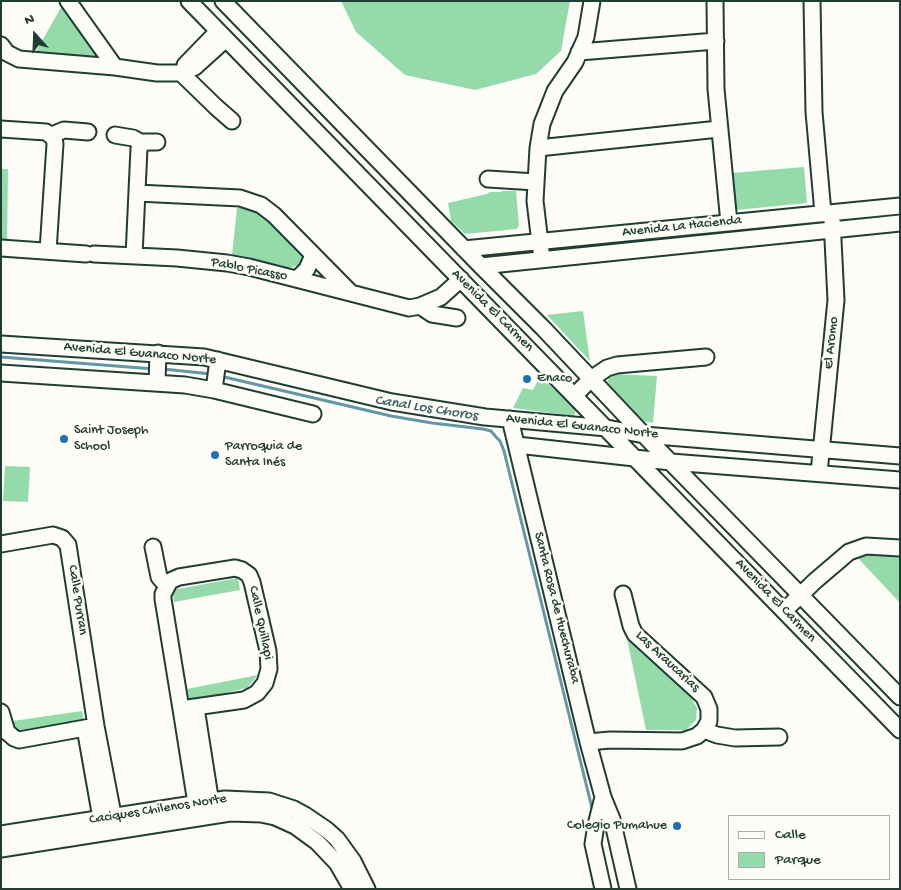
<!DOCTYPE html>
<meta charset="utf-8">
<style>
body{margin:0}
#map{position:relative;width:901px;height:890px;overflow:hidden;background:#fdfcf7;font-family:"Gochi Hand",sans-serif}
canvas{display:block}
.frame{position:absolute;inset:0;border:2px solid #1f3d34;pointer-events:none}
.legend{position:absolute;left:728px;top:815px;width:162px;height:65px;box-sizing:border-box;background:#fdfcf7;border:1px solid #a4b0a9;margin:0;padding:6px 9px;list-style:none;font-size:15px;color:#1f3d34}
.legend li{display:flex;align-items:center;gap:10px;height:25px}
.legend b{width:25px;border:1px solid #a4b0a9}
.north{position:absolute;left:10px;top:10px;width:50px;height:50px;-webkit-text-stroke:4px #fdfcf7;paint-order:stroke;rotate:340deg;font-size:14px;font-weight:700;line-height:20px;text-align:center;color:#1f3d34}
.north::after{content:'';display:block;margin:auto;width:18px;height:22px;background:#1f3d34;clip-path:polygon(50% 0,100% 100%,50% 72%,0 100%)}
</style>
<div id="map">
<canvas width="901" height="890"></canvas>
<div class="frame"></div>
<ul class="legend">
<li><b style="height:6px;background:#fdfcf7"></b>Calle</li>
<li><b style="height:14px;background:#94dba9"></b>Parque</li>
</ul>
<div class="north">N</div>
</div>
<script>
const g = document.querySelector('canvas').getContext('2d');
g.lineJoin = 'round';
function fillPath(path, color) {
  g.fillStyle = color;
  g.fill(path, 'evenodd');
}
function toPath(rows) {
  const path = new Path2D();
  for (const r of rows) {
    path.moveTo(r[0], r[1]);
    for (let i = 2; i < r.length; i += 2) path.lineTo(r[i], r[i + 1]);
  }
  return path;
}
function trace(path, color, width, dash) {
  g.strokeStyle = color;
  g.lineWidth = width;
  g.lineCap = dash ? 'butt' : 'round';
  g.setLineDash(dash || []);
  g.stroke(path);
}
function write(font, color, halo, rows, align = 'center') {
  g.font = font + ' "Gochi Hand",sans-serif';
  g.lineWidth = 5;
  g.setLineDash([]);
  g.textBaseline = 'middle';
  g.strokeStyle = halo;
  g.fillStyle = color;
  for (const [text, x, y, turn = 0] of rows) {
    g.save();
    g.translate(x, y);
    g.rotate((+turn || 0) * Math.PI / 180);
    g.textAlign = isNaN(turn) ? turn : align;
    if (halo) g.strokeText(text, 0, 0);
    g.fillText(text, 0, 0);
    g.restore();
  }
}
const green = toPath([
 [341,1,570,1,561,51,536,74,475,90,405,75,356,32],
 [63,4,99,55,97,59,94,60,35,53],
 [804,167,807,203,736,210,732,173],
 [1,169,8,169,7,243,1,242],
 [502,191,516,191,519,225,517,229,465,234,451,221,448,203,487,194,490,192,501,192],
 [237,208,248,208,255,211,267,220,298,250,302,258,299,265,289,268,232,255],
 [583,311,590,361,547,315],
 [611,374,657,376,653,423,643,421,607,382],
 [540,376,576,410,574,416,513,408,523,388,533,390],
 [5,466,30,467,28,502,3,501],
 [865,552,900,556,900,603,856,556],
 [238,578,240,590,174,602,172,590],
 [626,634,690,696,697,708,696,720,686,730,646,730],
 [258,675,247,688,190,701,187,689],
 [82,711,84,721,14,731,13,721]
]);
const stream = toPath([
 [1,357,154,369],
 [163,369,211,374],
 [220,376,391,416,432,423,483,429,491,431,496,437,500,441,504,451,592,808]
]);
const minor = toPath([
 [68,1,115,67,157,73,181,73,195,67,226,39],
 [189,1,900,730],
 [223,1,481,266,543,328,644,435,900,697],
 [715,1,716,89,729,223],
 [812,1,814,112,823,213],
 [1,45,7,53,19,59,115,67],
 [579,52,716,41],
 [185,65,218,31],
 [181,73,216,107,232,121],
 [1,129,46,132,54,138,55,144,48,251],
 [52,135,64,130,88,132],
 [115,135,133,138,142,143],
 [538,148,719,129],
 [488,179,536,182],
 [137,193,240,198,261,205,274,215,349,291],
 [1,248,86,254],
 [464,249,900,206],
 [541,251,535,201,538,148,542,124,555,91,575,62,586,37,592,1],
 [94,254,177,258,227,263,249,267,409,308,420,306,441,297,461,279],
 [134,256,139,148,144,142,157,142],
 [481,266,900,223],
 [297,279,307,269,313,255],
 [420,306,432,314,457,318],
 [1,344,204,357,392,402,485,417,607,428,644,435,900,456],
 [1,373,185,385,214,390,313,414],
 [157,383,158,353],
 [214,390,218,360],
 [575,395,591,379,607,368,617,365,706,357],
 [510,419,588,742,603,797,612,819,628,889],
 [517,445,671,462,900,480],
 [819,473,836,300,832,220],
 [1,544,53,535,62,538,68,545,96,726,115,825],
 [153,547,159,577,166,585],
 [785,610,815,581,849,552,866,546,900,548],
 [196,708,212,810],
 [181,709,244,700,257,693,265,683,269,669,268,651,252,582,249,575,242,570,235,568,179,577,170,581,163,594,163,599,181,709,196,803],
 [1,712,7,732,14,738,19,740,96,726],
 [85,728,101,818],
 [704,730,717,735,735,738,779,737],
 [588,742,610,740,682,741,697,736,704,730,709,721,709,709,704,697,635,634,631,626,623,594],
 [1,834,225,799,269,801,294,809,305,815,327,830,337,839,353,861,367,889],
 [1,849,230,813,261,814,275,817,295,826,317,842,337,863,352,889],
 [603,889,593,844,596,825,603,797]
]);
const markers = [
 [527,379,5,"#1f6fb2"],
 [64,439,5,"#1f6fb2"],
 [215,455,5,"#1f6fb2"],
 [677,826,5,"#1f6fb2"]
];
const streetNames = [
 ["Avenida La Hacienda",682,227,-6],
 ["Pablo Picasso",249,270,11],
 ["Avenida El Carmen",492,311,45],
 ["El Aromo",832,343,-84],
 ["Avenida El Guanaco Norte",140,354,5],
 ["Avenida El Guanaco Norte",582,427,6],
 ["Calle Purran",77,600,81],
 ["Avenida El Carmen",775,601,46],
 ["Santa Rosa de Huechuraba",556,608,76],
 ["Calle Quillapi",260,623,78],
 ["Las Araucarias",667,662,43],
 ["Caciques Chilenos Norte",158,810,-9]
];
const poiNames = [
 ["Enaco",537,379],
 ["Saint Joseph",74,431],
 ["School",74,447],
 ["Parroquia de",225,447],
 ["Santa Inés",225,463],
 ["Colegio Pumahue",667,826,"right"]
];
const waterNames = [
 ["Canal Los Choros",426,409,9]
];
fillPath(green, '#94dba9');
trace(stream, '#6297a5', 3);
trace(minor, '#1f3d34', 19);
trace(minor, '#fdfcf7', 15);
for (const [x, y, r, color] of markers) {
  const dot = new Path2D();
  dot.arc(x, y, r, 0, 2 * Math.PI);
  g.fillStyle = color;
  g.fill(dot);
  trace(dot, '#fdfcf7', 2);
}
write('14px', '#1f3d34', '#fdfcf7', streetNames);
write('14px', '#1f3d34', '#fdfcf7', poiNames, 'left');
write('italic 15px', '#3b6263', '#fdfcf7', waterNames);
</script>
